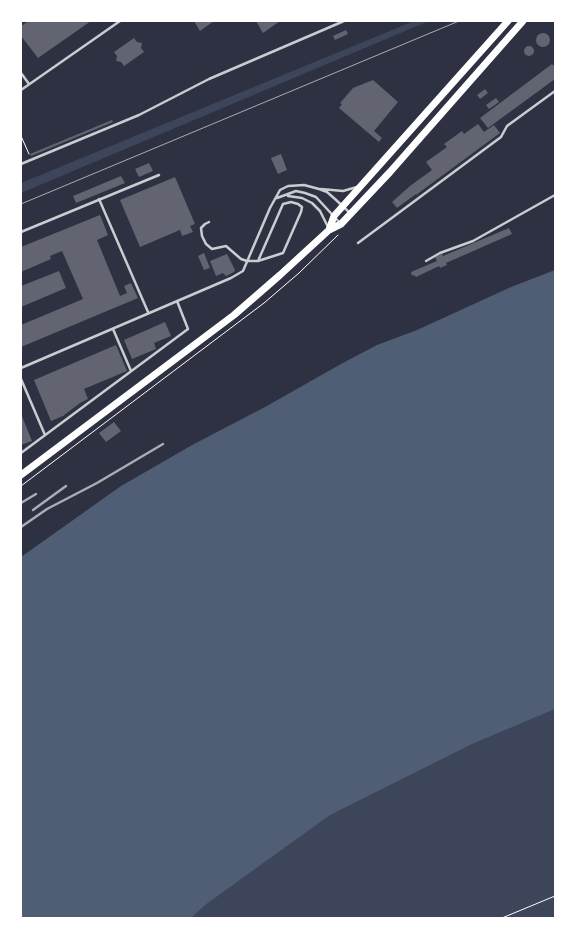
<!DOCTYPE html>
<style>
body{margin:0}
#map{position:relative;width:576px;height:939px;overflow:hidden;background:#2d3142;font-family:Literata,serif}
canvas{display:block}
.frame{position:absolute;inset:0;border:22px solid #fff;pointer-events:none}
</style>
<div id="map">
<canvas width="576" height="939"></canvas>
<div class="frame"></div>
</div>
<script>
const g = document.querySelector('canvas').getContext('2d');
g.lineJoin = 'round';
function fillPath(path, color) {
  g.fillStyle = color;
  g.fill(path, 'evenodd');
}
function toPath(rows) {
  const path = new Path2D();
  for (const r of rows) {
    if (r.length === 3) {
      path.moveTo(r[0] + r[2], r[1]);
      path.arc(r[0], r[1], r[2], 0, 2 * Math.PI);
      continue;
    }
    path.moveTo(r[0], r[1]);
    for (let i = 2; i < r.length; i += 2) path.lineTo(r[i], r[i + 1]);
  }
  return path;
}
function trace(path, color, width, dash) {
  g.strokeStyle = color;
  g.lineWidth = width;
  g.lineCap = dash ? 'butt' : 'round';
  g.setLineDash(dash || []);
  g.stroke(path);
}
const green = toPath([
 [414,21,429,21,21,193,21,183],
 [555,536,555,918,21,918]
]);
const water = toPath([
 [555,270,555,709,472,744,330,815,205,905,191,918,21,918,21,557,121,486,194,444,265,407,341,364,377,345,417,330,511,287]
]);
const building = toPath([
 [29,21,91,21,38,58,21,36,21,26],
 [194,21,214,21,200,31],
 [256,21,280,21,263,33],
 [346,30,348,34,335,40,333,36],
 [543,40,7],
 [134,38,137,42,142,43,141,48,144,52,124,66,121,62,116,61,117,56,114,52],
 [529,51,5],
 [552,64,555,67,555,79,488,128,480,118],
 [373,80,398,102,374,131,382,138,379,142,339,108,342,104,340,103,353,88],
 [485,89,488,93,480,99,477,95],
 [496,98,499,102,489,109,486,105],
 [112,120,113,122,31,156,30,154],
 [478,124,484,132,494,125,500,133,416,195,416,194,397,208,392,202,410,186,432,170,426,162,447,147,444,144,462,131,464,134],
 [281,154,287,170,278,174,271,158],
 [149,163,153,171,139,177,135,169],
 [121,176,125,183,76,203,73,196],
 [175,177,195,224,190,226,193,232,182,236,180,230,140,247,120,200],
 [100,215,108,235,97,240,120,296,127,293,124,286,131,283,138,298,21,347,21,325,83,299,62,251,50,256,51,259,21,272,21,247],
 [509,228,512,234,446,263,447,265,440,268,439,266,416,277,414,275,412,276,411,272,437,261,435,257,442,254,443,256],
 [204,253,210,268,204,270,198,256],
 [227,254,235,270,234,272,226,276,223,273,216,276,210,261],
 [59,271,66,288,21,307,21,286],
 [165,322,171,336,154,343,156,349,132,359,124,340],
 [116,345,127,371,84,389,88,399,80,403,63,416,51,421,34,380],
 [21,414,32,441,21,445],
 [114,422,121,431,106,442,99,433]
]);
const path = toPath([
 [21,136,29,154],
 [21,486,264,303,299,273,338,235],
 [502,918,555,896]
]);
const service = toPath([
 [21,73,29,84],
 [21,90,120,21],
 [21,164,139,115,209,79,344,21],
 [321,189,343,191,357,187],
 [288,196,302,198,312,203,320,211,328,227],
 [277,198,296,191,305,193,316,197,340,223],
 [99,199,148,312],
 [209,222,205,224,201,228,202,236,206,244,212,249,226,246,241,259,247,261,258,261,283,204,291,202,298,204,302,207,301,212,283,253,258,261],
 [21,232,159,175],
 [358,243,501,137,507,126,555,91],
 [426,261,440,253,473,241,555,195],
 [113,329,131,371],
 [21,368,231,278,243,271,270,208,280,190,288,186,304,185,319,189,327,192,335,199,350,213],
 [21,379,45,435],
 [21,453,188,329,177,301]
]);
const secondary = toPath([
 [329,230,334,216,508,21],
 [21,475,234,315,280,275,329,230,341,224,390,172,523,21]
]);
const tram = toPath([
 [21,204,459,21]
]);
const rail = toPath([
 [21,503,36,494],
 [33,510,66,486],
 [21,527,47,509,97,483,163,444]
]);
fillPath(green, '#3c4559');
fillPath(water, '#4f5d75');
fillPath(building, '#626471');
trace(path, '#fff', 1);
trace(service, '#caccd0', 2.5);
trace(secondary, '#fff', 7);
trace(tram, '#abadb3', 1);
trace(rail, '#abadb3', 2.5);
</script>
